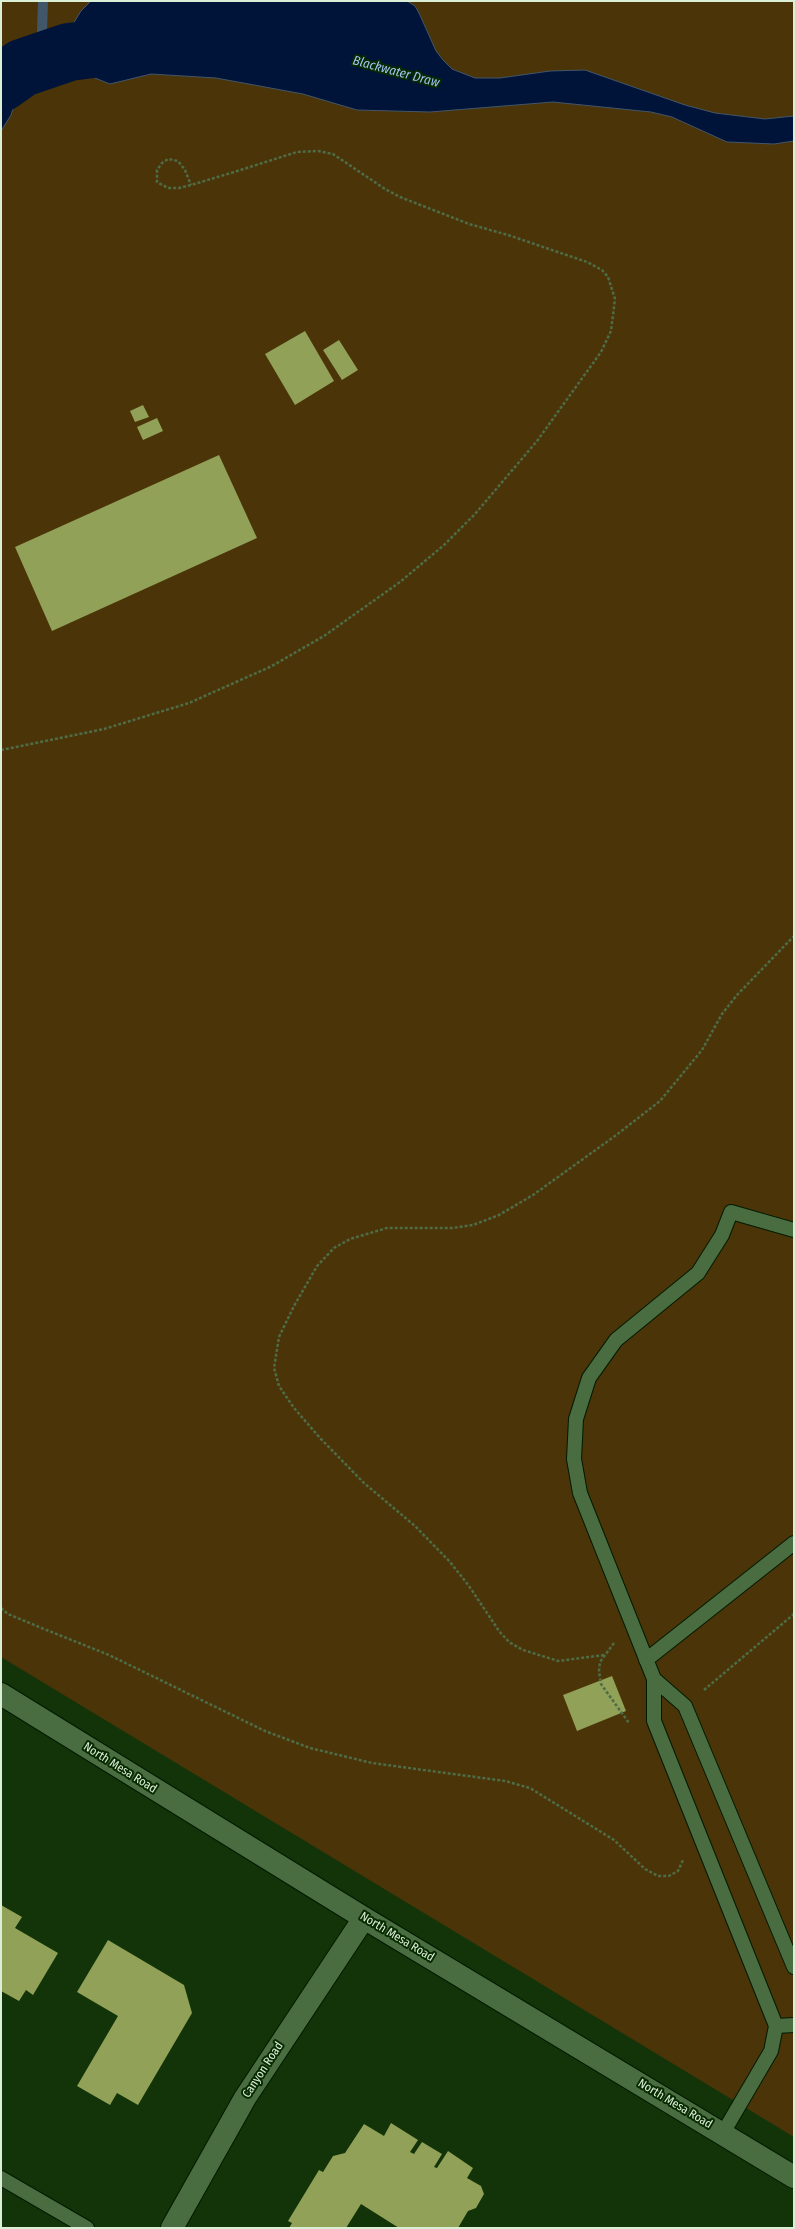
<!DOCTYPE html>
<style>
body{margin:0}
#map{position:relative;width:795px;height:2229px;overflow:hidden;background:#123408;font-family:"Fira Sans Condensed",sans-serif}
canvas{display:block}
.frame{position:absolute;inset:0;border:2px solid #dbefd6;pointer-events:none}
</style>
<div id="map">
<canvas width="795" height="2229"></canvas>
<div class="frame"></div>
</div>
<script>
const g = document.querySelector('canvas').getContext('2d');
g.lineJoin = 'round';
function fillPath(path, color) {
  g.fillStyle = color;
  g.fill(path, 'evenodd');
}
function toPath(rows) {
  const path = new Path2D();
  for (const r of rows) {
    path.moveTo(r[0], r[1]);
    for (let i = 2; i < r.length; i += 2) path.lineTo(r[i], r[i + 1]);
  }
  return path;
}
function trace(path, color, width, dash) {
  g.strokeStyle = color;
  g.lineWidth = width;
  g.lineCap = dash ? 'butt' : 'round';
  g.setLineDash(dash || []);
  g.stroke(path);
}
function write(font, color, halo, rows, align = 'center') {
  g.font = font + ' "Fira Sans Condensed",sans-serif';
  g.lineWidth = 4;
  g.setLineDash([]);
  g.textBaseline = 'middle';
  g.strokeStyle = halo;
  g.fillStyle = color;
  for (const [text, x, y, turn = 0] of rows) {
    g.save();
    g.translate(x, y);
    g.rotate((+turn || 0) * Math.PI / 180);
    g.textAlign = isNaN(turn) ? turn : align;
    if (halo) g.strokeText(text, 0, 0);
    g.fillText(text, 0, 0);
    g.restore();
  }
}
const green = toPath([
 [1,1,794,1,794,2137,1,1657]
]);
const water = toPath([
 [91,1,407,1,415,6,419,13,436,51,443,60,452,69,475,78,500,78,550,71,585,70,685,105,715,113,765,119,794,116,794,141,774,144,727,142,672,117,651,112,553,102,430,112,357,110,303,94,216,78,151,74,110,84,85,74,72,62,66,43,70,29,81,11,91,1],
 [1,46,12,52,22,68,23,77,11,115,1,131,1,46]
]);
const stream = toPath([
 [41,61,43,1]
]);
const river = toPath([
 [1,83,22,68,69,52,148,42]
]);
const building = toPath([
 [305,331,334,381,295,405,265,354],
 [339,340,358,370,342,380,323,350],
 [143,405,149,417,135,422,130,411],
 [157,418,163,431,143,440,137,427],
 [219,455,257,538,52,631,15,547],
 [612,1676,626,1711,577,1731,563,1695],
 [1,1905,22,1917,15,1928,58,1953,33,1995,26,1990,19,2001,1,1991],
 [108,1940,184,1985,192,2013,138,2105,117,2093,110,2105,77,2086,118,2016,77,1992],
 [391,2123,418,2140,410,2152,414,2154,422,2142,442,2154,434,2167,437,2168,448,2151,473,2168,467,2178,481,2186,484,2194,476,2208,468,2211,458,2228,399,2228,361,2204,346,2228,289,2228,292,2223,288,2221,319,2170,323,2172,333,2156,345,2153,364,2124,384,2136]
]);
const path = toPath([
 [1,750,104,729,189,703,272,666,324,636,400,582,444,545,475,514,537,441,601,352,611,331,615,299,608,277,602,270,587,262,508,235,469,224,400,197,385,189,333,154,318,151,297,152,231,173,191,185,179,188,168,188,157,182,157,170,162,163,168,159,178,161,185,170,191,185],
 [1,1608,8,1614,44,1629,109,1655,265,1731,310,1748,372,1763,505,1781,530,1788,614,1840,645,1869,658,1876,669,1876,678,1871,683,1860],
 [614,1643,600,1662,599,1671,601,1684,629,1723],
 [604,1655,558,1661,523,1650,509,1642,499,1631,469,1586,450,1562,415,1526,364,1483,320,1438,294,1408,279,1386,274,1368,279,1337,294,1306,317,1266,334,1248,350,1239,387,1228,452,1228,473,1225,499,1215,533,1195,615,1136,660,1101,702,1050,722,1014,737,995,794,936],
 [704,1690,794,1614]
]);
const lane = toPath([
 [646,1660,794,1543],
 [654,1679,685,1706,794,1967],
 [776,2026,794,2025],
 [723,2133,771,2051,776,2026,654,1721,654,1679,580,1493,574,1459,576,1419,589,1378,616,1340,698,1273,722,1235,731,1212,794,1230],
 [1,2178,87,2228]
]);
const street = toPath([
 [1,1694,364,1918,794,2177],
 [172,2228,245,2098,364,1918]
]);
const streetNames = [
 ["North Mesa Road",120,1768,32],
 ["North Mesa Road",397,1937,31],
 ["Canyon Road",263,2070,-57],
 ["North Mesa Road",675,2104,31]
];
const waterNames = [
 ["Blackwater Draw",396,72,15]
];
fillPath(green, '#4b3408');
fillPath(water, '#00143a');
trace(water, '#425669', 1);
trace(stream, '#425669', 10);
trace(river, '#00143a', 58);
fillPath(building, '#91a158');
trace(lane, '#021a00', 16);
trace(street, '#021a00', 24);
trace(path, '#4e6c46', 2.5, [3, 2]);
trace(lane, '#496d40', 14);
trace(street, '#496d40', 22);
write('12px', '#dbefd6', '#072a00', streetNames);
write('italic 13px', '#a2c2f3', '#072a00', waterNames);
</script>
